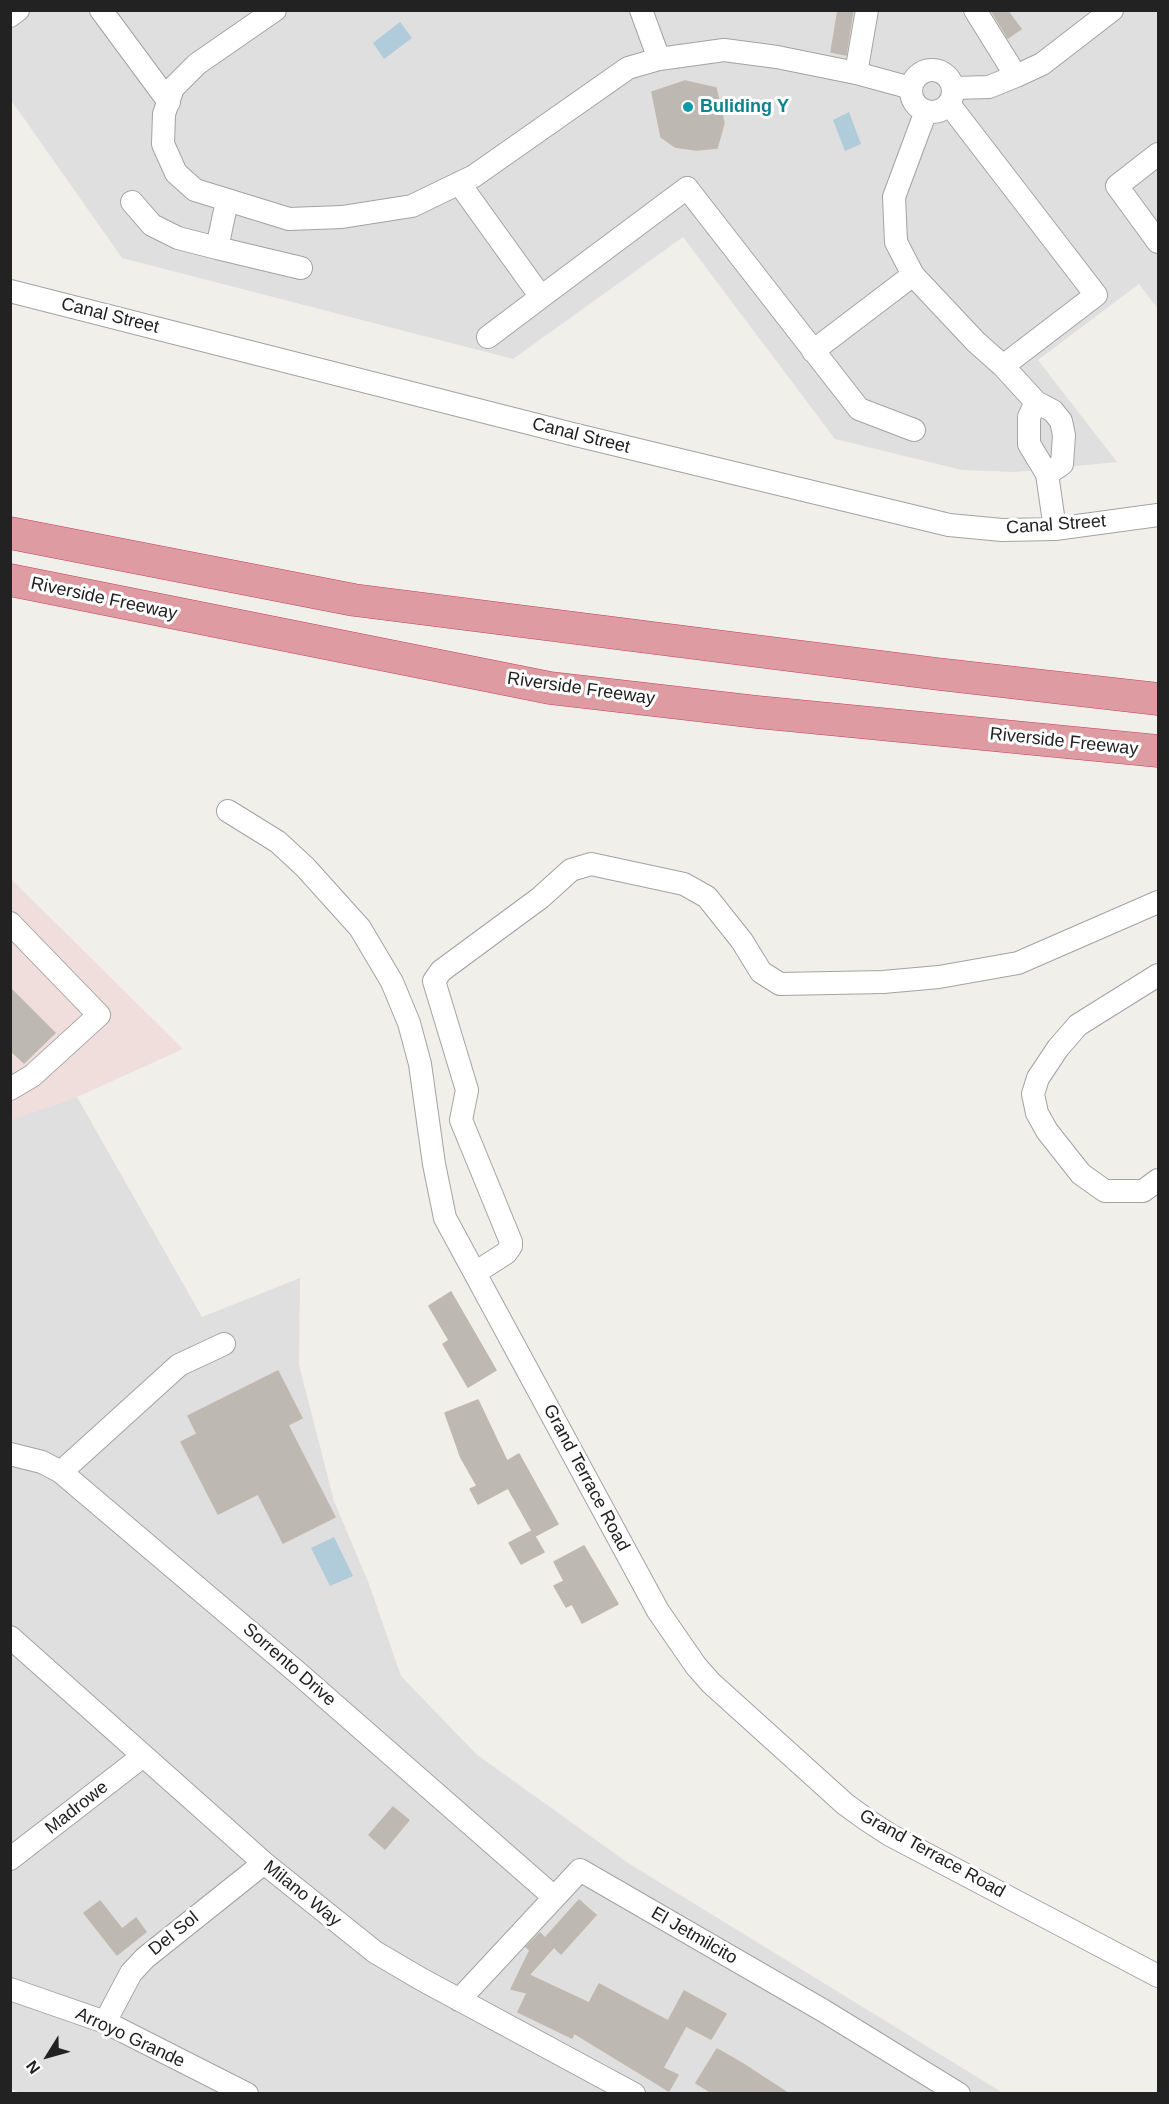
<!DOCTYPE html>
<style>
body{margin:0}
#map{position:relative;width:1169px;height:2104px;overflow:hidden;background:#f1efea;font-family:Arial,sans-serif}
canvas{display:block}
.frame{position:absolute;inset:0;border:12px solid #222;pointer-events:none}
.north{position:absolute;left:18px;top:2026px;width:60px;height:60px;-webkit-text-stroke:4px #fff;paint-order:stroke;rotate:233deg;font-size:16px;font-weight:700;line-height:24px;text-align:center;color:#222}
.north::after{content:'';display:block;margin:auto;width:21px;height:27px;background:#222;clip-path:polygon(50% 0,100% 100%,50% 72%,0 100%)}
</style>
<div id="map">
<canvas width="1169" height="2104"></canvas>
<div class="frame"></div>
<div class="north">N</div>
</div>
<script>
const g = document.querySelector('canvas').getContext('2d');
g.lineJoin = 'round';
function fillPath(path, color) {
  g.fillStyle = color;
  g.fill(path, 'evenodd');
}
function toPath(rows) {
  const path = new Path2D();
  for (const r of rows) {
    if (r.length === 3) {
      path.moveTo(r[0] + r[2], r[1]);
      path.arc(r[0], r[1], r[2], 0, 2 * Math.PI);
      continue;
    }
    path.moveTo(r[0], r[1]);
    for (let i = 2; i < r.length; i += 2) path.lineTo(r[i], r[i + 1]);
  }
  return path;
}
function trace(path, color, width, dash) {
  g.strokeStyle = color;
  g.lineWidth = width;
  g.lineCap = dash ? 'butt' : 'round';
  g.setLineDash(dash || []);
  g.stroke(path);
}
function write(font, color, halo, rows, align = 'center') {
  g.font = font + ' Arial,sans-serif';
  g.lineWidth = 6;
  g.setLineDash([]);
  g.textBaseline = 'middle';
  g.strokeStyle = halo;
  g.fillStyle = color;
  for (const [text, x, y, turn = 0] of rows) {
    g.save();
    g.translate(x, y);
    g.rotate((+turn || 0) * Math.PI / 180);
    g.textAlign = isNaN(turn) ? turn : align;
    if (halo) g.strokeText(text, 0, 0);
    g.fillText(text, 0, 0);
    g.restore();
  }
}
const residential = toPath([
 [10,11,1158,11,1158,309,1139,284,1038,360,1117,462,1015,472,962,470,835,439,683,237,513,359,122,258,11,100],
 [77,1097,202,1317,300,1278,299,1365,334,1501,369,1584,401,1676,476,1754,628,1863,1003,2093,23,2094,11,2089,10,1120]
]);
const commercial = toPath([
 [10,878,183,1049,77,1097,11,1120]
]);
const water = toPath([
 [400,22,412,38,384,59,373,43],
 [849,112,861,144,845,151,833,120],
 [334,1537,353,1576,330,1586,311,1548]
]);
const building = toPath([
 [838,10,853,10,846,55,831,52,838,10],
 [991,10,1007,10,1021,29,1008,38,991,10],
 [685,81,716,88,724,123,717,148,696,150,675,147,661,137,652,92,685,81],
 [10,988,55,1033,24,1063,10,1050,10,988],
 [451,1292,496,1370,468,1387,443,1344,449,1340,429,1306,451,1292],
 [278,1371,302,1418,288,1425,335,1517,283,1543,258,1494,218,1514,181,1442,197,1434,188,1416,278,1371],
 [478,1400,507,1461,519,1454,558,1524,535,1536,508,1488,478,1504,470,1489,477,1486,461,1458,445,1413,478,1400],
 [532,1531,544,1552,521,1564,509,1543,532,1531],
 [584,1546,618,1604,582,1623,572,1604,566,1607,554,1586,564,1581,554,1562,584,1546],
 [393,1807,409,1820,385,1849,369,1835,393,1807],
 [579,1900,596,1915,561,1954,554,1947,529,1975,589,2003,599,1984,668,2021,684,1991,726,2014,711,2039,686,2026,663,2068,678,2075,669,2091,574,2033,572,2038,518,2012,527,1993,511,1989,530,1950,526,1947,540,1933,545,1938,579,1900],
 [100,1901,122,1929,136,1918,146,1932,117,1955,84,1913,100,1901],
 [717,2049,743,2064,789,2094,714,2094,696,2083,717,2049]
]);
const minor = toPath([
 [101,10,169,102],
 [275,10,197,64,173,88,164,114,163,144,176,173,195,190,289,219,342,217,412,206,474,176,628,68,659,59,724,50,777,57,856,73,867,10],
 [641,10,659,59],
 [10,16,18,10],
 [932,91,21],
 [856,73,911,88],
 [1016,76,1042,64,1112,10],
 [953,88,989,87,1016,76,975,10],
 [926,111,894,197,896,242,913,275,976,342,1003,366,1096,295,949,104],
 [1158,154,1117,186,1158,242],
 [459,183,541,297,488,337],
 [132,202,152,225,178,238,217,248,227,201],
 [217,248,301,268],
 [10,291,572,434,949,525,1002,530,1055,529,1158,515],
 [541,297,687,188,859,409,914,430],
 [813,351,913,275],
 [1003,366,1036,402,1053,411,1061,421,1064,435,1062,464,1047,474],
 [1036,402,1029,417,1029,444,1047,474,1055,529],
 [228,811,278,842,305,867,360,928,392,982,409,1023,420,1064,434,1164,445,1218,658,1611,696,1666,711,1683,845,1804,867,1820,890,1835,1158,1976],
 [10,923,99,1015,32,1076,10,1089],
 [1158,975,1078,1025,1058,1048,1038,1078,1033,1094,1037,1113,1047,1131,1081,1174,1105,1191,1143,1191,1158,1180],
 [475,1273,506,1253,511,1246,511,1242,461,1120,467,1090,434,981,441,971,540,898,571,870,591,864,684,884,707,897,742,941,761,972,780,984,883,982,939,977,1018,963,1158,902],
 [10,1454,42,1462,61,1472,298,1673,554,1897],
 [61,1472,179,1365,224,1344],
 [10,1637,264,1863,375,1952,421,1979,634,2094],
 [10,1859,143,1756],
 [10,1989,105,2022,247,2094],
 [459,2000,580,1870,824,2011,959,2094],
 [105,2022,131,1973,145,1958,264,1863]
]);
const highway = toPath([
 [10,533,354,600,938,674,1158,699],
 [10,580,550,688,757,712,1158,751]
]);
const markers = [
 [688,107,6,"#0f9aa8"]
];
const cultureNames = [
 ["Buliding Y",700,107]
];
const streetNames = [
 ["Canal Street",110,316,14],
 ["Canal Street",581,436,14],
 ["Canal Street",1056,525,-4],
 ["Riverside Freeway",104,599,12],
 ["Riverside Freeway",581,689,8],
 ["Riverside Freeway",1064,742,6],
 ["Grand Terrace Road",586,1478,62],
 ["Sorrento Drive",289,1665,41],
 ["Madrowe",77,1808,-38],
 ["Grand Terrace Road",932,1854,29],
 ["Milano Way",302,1894,39],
 ["Del Sol",174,1934,-39],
 ["El Jetmilcito",694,1936,30],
 ["Arroyo Grande",130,2038,25]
];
fillPath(residential, '#e0dfdf');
fillPath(commercial, '#efdedb');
fillPath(water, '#b0cbd9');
fillPath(building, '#beb8b3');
trace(building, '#c1b8ae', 1.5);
trace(minor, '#a3a3a3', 24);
trace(highway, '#c83e5f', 33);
trace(minor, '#fff', 22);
trace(highway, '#de9ba1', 32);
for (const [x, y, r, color] of markers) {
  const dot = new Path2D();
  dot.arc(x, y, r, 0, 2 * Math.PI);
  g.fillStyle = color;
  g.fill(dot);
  trace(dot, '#fff', 2);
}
write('bold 18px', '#0d838f', '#fff', cultureNames, 'left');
write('18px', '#222', '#fff', streetNames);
</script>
